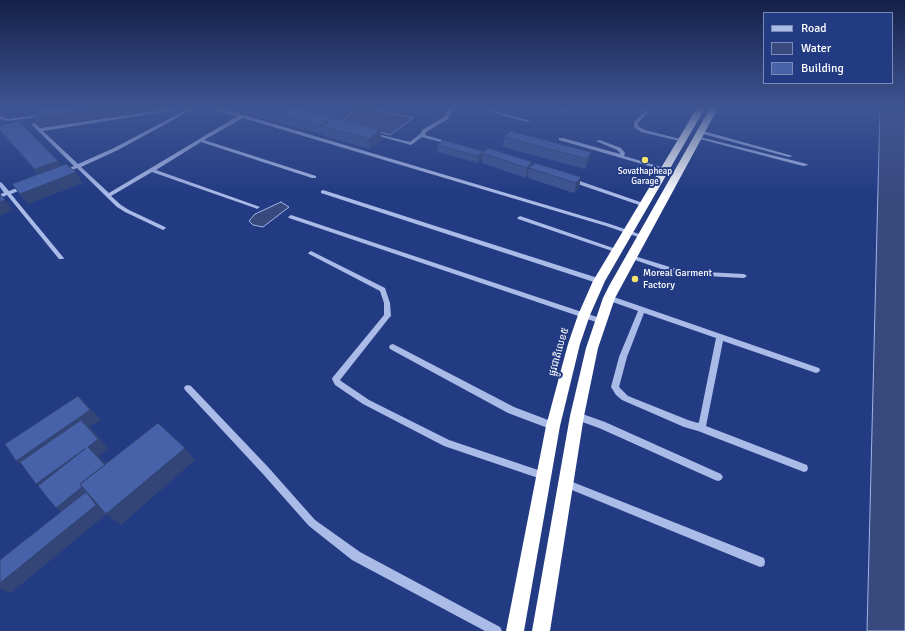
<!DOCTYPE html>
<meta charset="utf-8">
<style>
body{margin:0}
#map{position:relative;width:905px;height:631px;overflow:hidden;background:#233b83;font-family:Signika,sans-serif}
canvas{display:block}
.legend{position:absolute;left:763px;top:12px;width:130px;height:72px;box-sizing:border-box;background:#233b83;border:1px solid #7b89b5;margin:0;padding:5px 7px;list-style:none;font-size:12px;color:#fff}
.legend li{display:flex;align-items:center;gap:8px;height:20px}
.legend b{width:20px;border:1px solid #7b89b5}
</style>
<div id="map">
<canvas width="905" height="631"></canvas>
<ul class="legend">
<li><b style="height:5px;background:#abbbe8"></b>Road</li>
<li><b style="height:11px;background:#38497e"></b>Water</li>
<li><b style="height:11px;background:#4762a9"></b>Building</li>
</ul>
</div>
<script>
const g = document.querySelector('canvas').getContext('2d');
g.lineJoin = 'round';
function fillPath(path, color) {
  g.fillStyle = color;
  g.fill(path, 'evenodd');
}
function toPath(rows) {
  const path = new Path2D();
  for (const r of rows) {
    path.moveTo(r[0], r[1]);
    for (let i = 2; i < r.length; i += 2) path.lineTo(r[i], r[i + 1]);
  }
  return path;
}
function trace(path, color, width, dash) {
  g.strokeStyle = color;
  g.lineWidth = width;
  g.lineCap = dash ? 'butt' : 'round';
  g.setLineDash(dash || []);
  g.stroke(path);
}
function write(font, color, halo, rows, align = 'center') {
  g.font = font + ' Signika,"Noto Sans Khmer",sans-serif';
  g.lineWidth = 4;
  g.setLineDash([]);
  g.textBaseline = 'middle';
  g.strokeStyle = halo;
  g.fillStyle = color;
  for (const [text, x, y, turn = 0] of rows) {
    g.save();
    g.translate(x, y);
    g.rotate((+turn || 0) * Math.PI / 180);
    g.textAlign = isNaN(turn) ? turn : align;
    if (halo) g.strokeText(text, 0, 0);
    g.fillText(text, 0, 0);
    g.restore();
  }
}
const water = toPath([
 [358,108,369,108,413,118,390,135,342,121,358,108],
 [880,108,905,108,905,631,867,631,880,108],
 [281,202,289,207,263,227,253,225,249,221,255,214,281,202]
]);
const minor = toPath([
 [174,108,184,108,182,109,43,131,78,164,114,148,190,108,195,108,118,150,81,167,109,193,238,116,205,108,212,108,244,115,610,224,645,236,646,237,645,238,641,238,606,226,243,118,204,140,316,176,316,178,312,178,201,142,156,170,260,207,257,209,255,208,152,172,111,196,121,205,129,210,165,227,166,228,163,230,125,212,117,207,77,168,66,173,62,173,62,171,74,166,31,124,35,123,40,128,174,108],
 [450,108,454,108,448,119,426,132,425,135,452,143,452,145,422,137,411,145,371,134,373,133,410,142,421,133,422,130,444,117,450,108],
 [476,108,483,108,530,121,528,122,476,108],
 [552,108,559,108,567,111,565,112,552,108],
 [648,108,652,108,638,123,638,126,645,130,684,140,684,142,641,132,634,127,634,122,648,108],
 [43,114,45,114,45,116,8,121,0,119,0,116,8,119,43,114],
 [699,131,703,131,793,156,789,157,699,133,699,131],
 [696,136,807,164,808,165,803,166,696,138,696,136],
 [559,138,563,138,620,154,620,153,617,150,596,141,600,140,621,148,625,153,624,156,668,169,663,170,559,140,559,138],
 [571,178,646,204,647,205,646,206,642,206,569,181,568,180,571,178],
 [0,182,2,183,9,191,22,186,26,186,26,188,11,194,63,257,64,258,63,259,59,259,7,195,0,198,0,194,4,193,0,187,0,182],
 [323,190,601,279,602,281,601,283,597,283,321,193,321,191,323,190],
 [291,215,603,319,605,321,603,323,599,323,289,218,288,217,291,215],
 [520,216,619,250,620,251,619,252,615,252,518,219,517,218,520,216],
 [311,251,385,288,390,303,391,316,389,318,340,380,341,381,369,400,449,440,547,473,549,476,547,479,544,480,444,446,363,404,335,385,332,379,333,377,384,315,384,303,380,291,309,254,308,253,311,251],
 [631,255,673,268,686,271,744,274,747,276,744,278,686,275,670,272,629,258,628,257,629,256,631,255],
 [607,296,611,296,819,368,820,370,819,372,816,373,723,341,706,426,807,465,808,468,807,471,804,472,698,431,684,427,622,400,616,395,611,387,619,357,638,311,607,300,606,298,607,296],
 [644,313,716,338,699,422,698,423,688,420,628,396,619,387,627,357,644,313],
 [393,344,514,407,556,423,557,426,556,429,553,430,508,413,390,349,389,347,390,345,393,344],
 [188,385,191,386,268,467,315,520,360,552,500,627,502,631,485,631,352,560,309,526,262,473,185,390,184,388,185,386,188,385],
 [577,412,605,422,721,474,723,477,721,480,718,481,715,480,599,428,574,419,573,416,574,413,577,412],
 [565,479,764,558,765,562,764,566,760,567,562,486,560,483,562,480,565,479]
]);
const highway = toPath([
 [697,108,705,108,605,281,590,315,580,344,560,426,524,631,506,631,546,426,568,344,578,315,593,281,697,108],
 [710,108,718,108,615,298,598,348,584,416,550,631,532,631,570,416,586,348,603,298,609,286,710,108]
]);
const wall = toPath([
 [227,108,298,108,333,118,380,130,381,140,370,149,324,136,324,135,323,135,280,123,279,122,278,123],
 [0,126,61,166,82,183,28,204,12,184,38,174,2,133,0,131],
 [504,137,591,152,589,162,585,169,503,147],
 [437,145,532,162,532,166,581,177,579,187,574,193,528,178,528,175,526,178,482,163,482,158,478,163,438,152]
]);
const shadedWall = toPath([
 [104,108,163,108,163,110,40,128,34,118],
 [283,108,288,108,277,113,279,122,278,123,276,113],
 [332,117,334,127,322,126,324,135,323,135,321,125],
 [380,130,381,140,370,149,369,139],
 [483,151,482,158,478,163,478,156],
 [591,152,589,162,585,169,587,159],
 [58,161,63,168,40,176,35,169],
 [532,162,531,169,529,168,528,175,526,178,527,168],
 [76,172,82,183,28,204,20,194],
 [581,177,579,187,574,193,576,183],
 [0,194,13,210,0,216],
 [78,396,88,406,101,420,90,427,109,449,99,456,117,476,108,513,11,593,0,589,0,583,68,516,56,508,88,447,29,470,16,461],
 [86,448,49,493,36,484],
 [185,448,195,460,121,525,106,514]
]);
const building = toPath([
 [38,108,104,108,34,118,38,108],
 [258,108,283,108,276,113,258,108],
 [286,108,298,108,332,117,321,125,277,113,286,108],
 [333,118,380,130,369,139,322,126,333,118],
 [18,120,58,161,35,169,0,130,0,126,18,120],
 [510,131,591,152,587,159,504,137,510,131],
 [443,140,483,151,478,156,437,145,443,140],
 [488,148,532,162,527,168,482,153,488,148],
 [535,163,581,177,576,183,529,168,535,163],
 [66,164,76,172,20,194,12,184,66,164],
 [0,194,5,200,0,202,0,194],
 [78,396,90,410,16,461,5,444,78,396],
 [81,420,98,439,88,447,105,465,80,484,82,487,56,508,38,486,86,448,36,484,20,462,81,420],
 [158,423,185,448,106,514,80,484,158,423],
 [86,492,96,505,0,583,0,560,86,492]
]);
const markers = [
 [645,160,4,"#f3e56e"],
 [635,279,4,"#f3e56e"]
];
const farPoinames = [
 ["Sovathapheap",645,172],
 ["Garage",645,182]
];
const poiNames = [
 ["Moreal Garment",643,273],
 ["Factory",643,285]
];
const streetNames = [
 ["ផ្លូវជាតិលេខ៥",559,352,-74]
];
fillPath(water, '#38497e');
trace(water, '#9fb4e9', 1);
fillPath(minor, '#abbbe8');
fillPath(highway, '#fff');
fillPath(wall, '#3d5491');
fillPath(shadedWall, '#324576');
fillPath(building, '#4762a9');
trace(building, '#324576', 1);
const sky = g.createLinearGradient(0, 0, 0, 196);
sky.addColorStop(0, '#132048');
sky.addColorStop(0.55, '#3f5593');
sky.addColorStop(1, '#3f559300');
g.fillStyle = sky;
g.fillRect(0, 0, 905, 196);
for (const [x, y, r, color] of markers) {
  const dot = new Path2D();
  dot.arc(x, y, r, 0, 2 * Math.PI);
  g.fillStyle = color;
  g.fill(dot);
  trace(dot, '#233b83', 1.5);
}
write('9px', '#fff', '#233b83', farPoinames);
write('10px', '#fff', '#233b83', poiNames, 'left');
write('10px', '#fff', '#233b83', streetNames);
</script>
